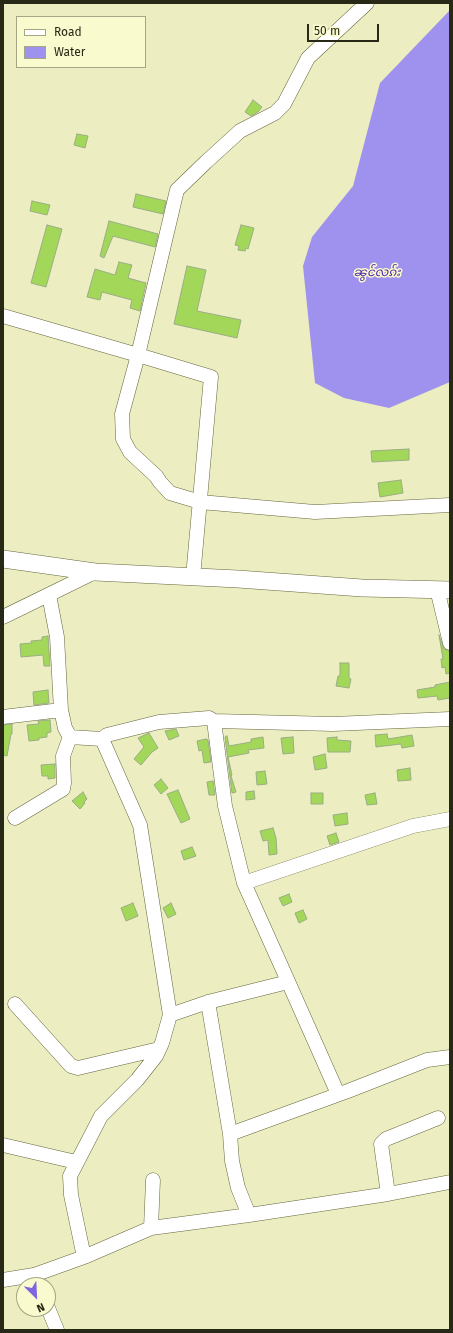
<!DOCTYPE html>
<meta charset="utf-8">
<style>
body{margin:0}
#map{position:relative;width:453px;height:1333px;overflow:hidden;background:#ecedc0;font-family:"Fira Sans",sans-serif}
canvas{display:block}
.frame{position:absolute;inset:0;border:4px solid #282817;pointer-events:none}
.legend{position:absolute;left:16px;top:16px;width:130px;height:52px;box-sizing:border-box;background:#f9facd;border:1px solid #a5a684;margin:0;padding:5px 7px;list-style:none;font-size:12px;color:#282817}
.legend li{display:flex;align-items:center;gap:8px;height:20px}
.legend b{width:20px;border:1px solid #a5a684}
.north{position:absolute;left:16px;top:1277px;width:40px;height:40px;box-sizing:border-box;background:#f9facd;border:1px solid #a5a684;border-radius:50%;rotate:156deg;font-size:11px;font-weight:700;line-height:16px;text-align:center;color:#282817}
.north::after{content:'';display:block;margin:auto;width:14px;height:18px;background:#7f66e1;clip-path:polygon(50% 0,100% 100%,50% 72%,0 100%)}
.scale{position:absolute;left:307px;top:24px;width:72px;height:18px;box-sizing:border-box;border:2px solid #282817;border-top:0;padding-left:5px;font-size:12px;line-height:14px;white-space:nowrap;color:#282817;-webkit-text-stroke:3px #f9facd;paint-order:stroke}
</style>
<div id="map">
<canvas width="453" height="1333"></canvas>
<div class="frame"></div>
<ul class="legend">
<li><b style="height:5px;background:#fff"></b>Road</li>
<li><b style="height:11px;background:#9f92ee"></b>Water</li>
</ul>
<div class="north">N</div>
<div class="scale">50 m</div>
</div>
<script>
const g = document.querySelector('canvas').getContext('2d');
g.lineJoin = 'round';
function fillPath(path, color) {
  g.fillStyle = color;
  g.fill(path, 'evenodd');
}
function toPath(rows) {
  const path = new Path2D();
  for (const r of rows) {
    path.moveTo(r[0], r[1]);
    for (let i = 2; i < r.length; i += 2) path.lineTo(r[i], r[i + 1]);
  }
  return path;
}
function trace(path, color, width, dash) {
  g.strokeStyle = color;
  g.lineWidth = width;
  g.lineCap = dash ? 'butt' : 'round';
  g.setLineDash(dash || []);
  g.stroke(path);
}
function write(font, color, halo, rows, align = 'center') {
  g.font = font + ' "Fira Sans","Noto Sans Myanmar",sans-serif';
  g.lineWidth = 3;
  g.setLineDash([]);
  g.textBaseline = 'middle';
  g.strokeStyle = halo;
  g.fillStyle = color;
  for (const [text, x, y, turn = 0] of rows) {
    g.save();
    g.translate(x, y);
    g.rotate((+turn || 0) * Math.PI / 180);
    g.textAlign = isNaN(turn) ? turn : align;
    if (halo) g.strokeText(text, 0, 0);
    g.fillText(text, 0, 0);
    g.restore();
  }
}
const water = toPath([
 [450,10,450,382,389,408,344,398,315,383,303,266,312,237,353,186,380,83]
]);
const building = toPath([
 [253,100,262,107,258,112,251,116,245,112,253,100],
 [77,134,88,136,85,148,74,145,77,134],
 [136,194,166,201,163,214,133,207,136,194],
 [32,201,50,205,47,215,30,211,32,201],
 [109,221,158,234,155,247,113,236,104,258,100,256,109,221],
 [47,225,62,229,46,287,31,283,47,225],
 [241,225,254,228,248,249,246,248,245,251,238,250,239,246,235,245,241,225],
 [119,262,132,265,128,278,146,283,140,311,130,308,132,300,102,292,100,300,87,297,95,269,115,275,119,262],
 [187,266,206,270,197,311,241,320,237,338,174,324,187,266],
 [409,449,409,460,372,462,371,451,409,449],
 [401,480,403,493,380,497,378,483,401,480],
 [439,635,444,649,450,651,450,673,446,674,445,667,442,668,441,659,443,659,439,635],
 [48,636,50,666,44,666,43,655,21,657,20,644,32,643,31,641,42,640,42,637,48,636],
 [340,663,349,663,349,678,351,679,349,688,336,686,338,676,340,676,340,663],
 [450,682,450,698,438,700,437,696,418,698,417,690,435,687,435,685,450,682],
 [48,690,49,703,34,705,33,692,48,690],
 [50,720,51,732,47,733,47,737,39,738,39,740,29,741,27,725,39,724,38,721,50,720],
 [12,724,12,734,11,734,7,756,3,755,3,725,12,724],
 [176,729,179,736,169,740,165,731,176,729],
 [149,733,158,748,152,752,141,765,134,759,144,747,138,738,149,733],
 [387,734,388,739,412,735,414,746,402,748,401,744,376,747,375,735,387,734],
 [227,736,229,746,251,742,251,739,263,737,264,748,248,750,249,753,228,757,232,775,231,776,236,792,232,793,225,737,227,736],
 [293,737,294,753,283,754,281,738,293,737],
 [337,737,337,740,351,741,350,752,328,752,327,738,337,737],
 [206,739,208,740,211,762,204,763,202,750,199,751,197,741,206,739],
 [325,754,327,768,315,770,313,757,325,754],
 [55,764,55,778,48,779,48,776,42,776,41,765,55,764],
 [410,768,411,780,398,781,397,770,410,768],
 [265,771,267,784,257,785,256,772,265,771],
 [161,779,168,788,161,794,154,785,161,779],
 [213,781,215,795,209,795,207,782,213,781],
 [178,790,190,819,181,823,167,794,178,790],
 [254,791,255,799,246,800,246,792,254,791],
 [83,792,87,799,84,802,85,803,80,809,72,801,83,792],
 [311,793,323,793,323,804,311,804,311,793],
 [375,793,377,804,367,805,365,795,375,793],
 [347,813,348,824,335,826,333,815,347,813],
 [273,828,276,838,277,854,269,855,268,840,263,841,260,831,273,828],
 [336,833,339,842,330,845,327,836,336,833],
 [192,847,196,856,184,860,181,851,192,847],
 [289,894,292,902,283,906,279,898,289,894],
 [133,903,138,916,126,921,121,908,133,903],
 [171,903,176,914,168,918,163,908,171,903],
 [303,910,307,919,299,923,295,913,303,910]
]);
const minor = toPath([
 [367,3,308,58,284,104,275,113,240,131,206,162,177,190,138,355,122,414,123,439,130,452,156,476,160,482,170,493,200,502,315,512,450,505],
 [3,316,138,355,211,377,193,577],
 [437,589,450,643],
 [49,595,57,637,61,710,65,728,70,737,102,739,107,735,159,722,209,718,214,721,333,724,450,719],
 [3,617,95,572],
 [3,717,61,710],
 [15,818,63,789,64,783,63,756,70,737],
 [244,883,413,826,450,819],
 [287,979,338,1094],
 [208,1002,230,1134,232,1161,238,1188,249,1215],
 [15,1004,71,1066,78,1068,159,1049],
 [170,1015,208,1002,284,983,287,979,244,883,225,806,214,721],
 [230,1134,348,1091,427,1060,450,1057],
 [3,1145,76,1162],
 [388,1194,381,1144,386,1139,438,1118],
 [151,1228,153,1180],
 [84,1257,71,1195,70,1176,101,1116,137,1080,156,1056,162,1043,170,1015,140,825,102,739],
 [3,1280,34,1275,84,1257,151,1228,249,1215,388,1194,450,1182],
 [48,1308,57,1330]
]);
const major = toPath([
 [3,559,95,572,238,579,362,588,450,590]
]);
const waterNames = [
 ["ၼွင်လၵ်း",377,273]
];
fillPath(water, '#9f92ee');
fillPath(building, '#a2d759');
trace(building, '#9aad85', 1);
trace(minor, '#66663e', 15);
trace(major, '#66663e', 18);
trace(minor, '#fff', 14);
trace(major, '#fff', 17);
write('italic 12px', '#5027ac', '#f9facd', waterNames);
</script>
